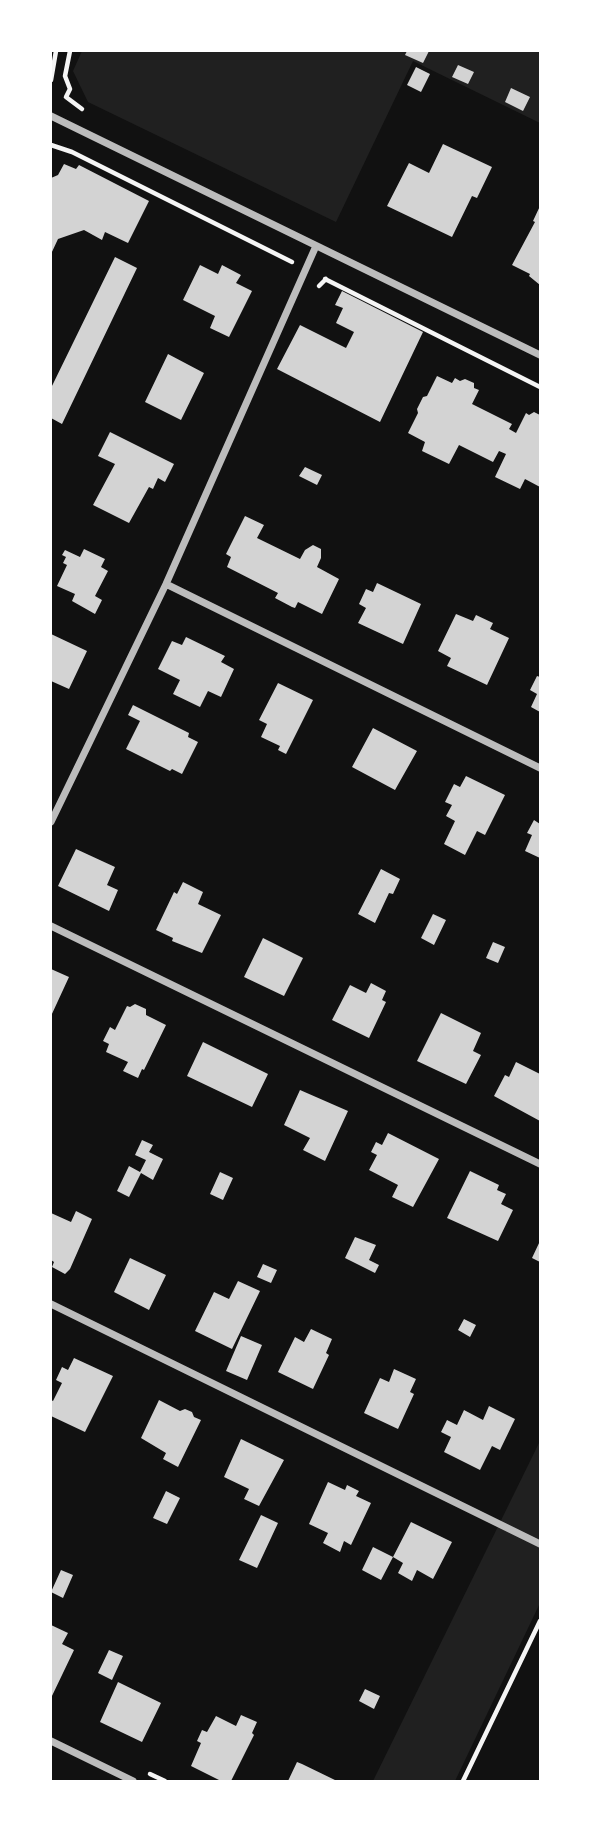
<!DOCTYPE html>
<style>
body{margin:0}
#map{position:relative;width:591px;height:1832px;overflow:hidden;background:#111;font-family:"PT Sans Narrow",sans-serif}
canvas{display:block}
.frame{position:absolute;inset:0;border:52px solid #fff;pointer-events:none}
</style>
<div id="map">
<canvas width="591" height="1832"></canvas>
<div class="frame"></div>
</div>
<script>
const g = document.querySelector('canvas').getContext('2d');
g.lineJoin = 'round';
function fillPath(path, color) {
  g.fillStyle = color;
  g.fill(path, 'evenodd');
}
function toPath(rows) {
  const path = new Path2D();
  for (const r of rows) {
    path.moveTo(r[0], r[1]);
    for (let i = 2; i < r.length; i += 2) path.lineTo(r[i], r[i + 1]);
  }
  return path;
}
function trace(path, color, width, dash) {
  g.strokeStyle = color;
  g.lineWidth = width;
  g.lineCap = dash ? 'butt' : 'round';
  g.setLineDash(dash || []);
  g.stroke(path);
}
const green = toPath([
 [82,51,540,51,540,123,413,61,336,222,88,102,73,71],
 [540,1441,540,1603,455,1781,373,1781]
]);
const building = toPath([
 [407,51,429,51,423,63,405,55],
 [458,65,474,72,468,84,452,77],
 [416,67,430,74,421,92,407,85],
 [511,88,530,97,523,111,505,102],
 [443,144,492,167,477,198,472,196,452,237,387,206,409,163,429,173],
 [64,164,76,169,79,165,149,201,128,243,105,232,102,240,84,230,58,239,51,254,51,178,58,175],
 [540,206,540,285,529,276,530,274,512,265,535,222,533,221],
 [115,257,137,268,62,424,51,418,51,388],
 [200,265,218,274,222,265,241,275,236,283,252,291,229,337,210,328,215,316,183,300],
 [342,291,423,332,380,422,277,369,300,325,346,348,354,332,336,323,343,308,335,305],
 [168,354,204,373,181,420,145,402],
 [437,376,452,383,455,378,460,381,465,379,474,383,474,388,479,390,472,404,512,424,509,429,516,433,526,413,529,415,534,412,540,415,540,487,525,479,520,489,495,477,506,454,499,451,493,462,459,445,449,464,422,451,425,442,408,433,418,413,417,409,423,397,427,396],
 [110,432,174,464,165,482,158,478,153,489,149,487,129,523,93,505,115,464,98,456],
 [305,467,322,475,317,485,299,476],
 [245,516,264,525,257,538,300,559,305,550,313,545,321,549,321,558,317,567,339,579,322,614,298,602,295,608,292,607,275,598,278,593,227,567,231,557,226,554],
 [84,549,105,559,101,567,108,571,95,596,102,600,95,614,72,601,75,594,57,586,67,565,63,563,66,557,62,555,65,550,80,557],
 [377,583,421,604,403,644,358,623,366,608,359,604,366,589,373,592],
 [456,614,473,621,476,615,493,623,490,629,509,638,487,685,447,666,451,658,438,651],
 [51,634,87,651,69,689,51,681],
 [186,637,225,656,221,662,234,669,221,697,208,691,200,707,173,694,180,680,158,669,172,641,182,645],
 [537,676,540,677,540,712,531,707,537,694,530,690],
 [278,683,313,700,286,754,278,750,280,746,261,737,267,724,259,720],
 [133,705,189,733,188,737,198,742,182,774,172,769,170,771,126,749,140,721,128,715],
 [373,728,417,751,395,790,352,767],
 [466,776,505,795,485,835,477,831,465,855,444,844,455,821,446,816,452,805,445,802,454,784,460,787],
 [534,820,540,824,540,858,525,851,532,835,527,833],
 [76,849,115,867,107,885,118,890,109,911,58,886],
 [381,869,400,879,393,894,389,893,375,923,358,914],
 [183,882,203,892,198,904,221,915,202,953,172,941,173,938,156,930,174,892,177,894],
 [433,914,446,920,434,945,421,938],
 [263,938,303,958,284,996,244,977],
 [493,942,505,947,498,963,486,958],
 [51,969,69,977,51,1016],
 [371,983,386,991,382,1000,386,1002,369,1038,332,1020,350,985,366,993],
 [135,1004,146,1009,146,1015,166,1025,144,1070,142,1069,138,1078,123,1071,128,1062,106,1052,109,1044,103,1041,110,1027,115,1030,127,1006,130,1007],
 [441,1013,481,1033,473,1051,481,1055,466,1084,417,1061],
 [203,1042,268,1074,252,1107,187,1076],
 [516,1062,540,1074,540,1121,494,1096,505,1075,509,1077],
 [300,1090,348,1111,325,1161,303,1150,310,1138,284,1125],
 [388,1133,439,1159,413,1207,392,1197,398,1185,369,1170,377,1155,371,1152,376,1142,382,1145],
 [142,1140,153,1145,149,1152,163,1159,153,1180,141,1173,129,1197,117,1191,129,1166,140,1172,146,1160,135,1155],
 [470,1171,499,1185,497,1190,506,1194,501,1204,513,1210,498,1241,447,1218],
 [220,1172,233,1178,223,1200,210,1194],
 [76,1211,92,1219,70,1269,65,1274,52,1267,54,1262,51,1260,51,1213,71,1222],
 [355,1237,376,1245,369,1260,379,1265,375,1273,345,1258],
 [540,1241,540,1262,532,1258],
 [130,1258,166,1275,149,1310,114,1292],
 [263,1264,277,1270,271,1283,257,1277],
 [238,1281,260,1291,232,1349,195,1331,214,1292,229,1299],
 [464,1319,476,1325,470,1337,458,1330],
 [311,1329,332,1339,326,1353,329,1355,313,1389,278,1372,295,1337,304,1342],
 [241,1336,262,1345,247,1380,226,1371],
 [74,1358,113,1376,85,1432,51,1416,51,1400,53,1401,62,1383,56,1380,62,1367,68,1370],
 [394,1369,416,1379,410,1392,414,1394,398,1429,364,1413,380,1378,389,1382],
 [159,1400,180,1411,185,1409,192,1412,194,1417,201,1420,178,1467,163,1459,166,1453,141,1438],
 [489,1406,515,1419,500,1450,492,1446,480,1470,444,1452,451,1437,441,1432,447,1420,457,1425,464,1410,483,1420],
 [241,1439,284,1460,259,1506,244,1499,249,1489,224,1477],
 [328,1482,345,1490,347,1485,359,1491,356,1496,371,1503,351,1545,344,1541,340,1552,323,1543,328,1533,309,1524],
 [166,1491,180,1498,167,1524,153,1518],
 [261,1515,278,1523,257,1568,239,1560],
 [411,1522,452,1542,433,1579,417,1570,412,1581,398,1573,403,1563,393,1557,381,1580,362,1570,373,1547,393,1557],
 [61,1570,73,1575,63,1598,51,1592],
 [51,1625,68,1633,62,1644,74,1650,51,1698],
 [109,1650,123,1656,112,1680,98,1673],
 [118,1682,161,1703,142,1742,100,1722],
 [365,1689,380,1696,374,1709,359,1701],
 [241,1715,257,1722,252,1733,254,1735,231,1781,221,1781,191,1766,201,1743,197,1741,202,1730,207,1732,216,1716,236,1726],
 [297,1762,302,1764,337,1781,288,1781]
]);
const path = toPath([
 [51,80,56,51],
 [66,97,82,109],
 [66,97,70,89,65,76,70,51],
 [51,145,72,152,292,262],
 [325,279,540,387],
 [319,286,326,279],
 [150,1774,165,1781],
 [463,1781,540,1621]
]);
const minor = toPath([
 [51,116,540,355],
 [166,584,540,768],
 [51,822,166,584,316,246],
 [51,926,540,1164],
 [51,1304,540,1544],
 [51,1741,133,1781]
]);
fillPath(green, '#202020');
fillPath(building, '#d3d3d3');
trace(path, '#f5f5f5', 4.5);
trace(minor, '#bcbcbc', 7);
</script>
